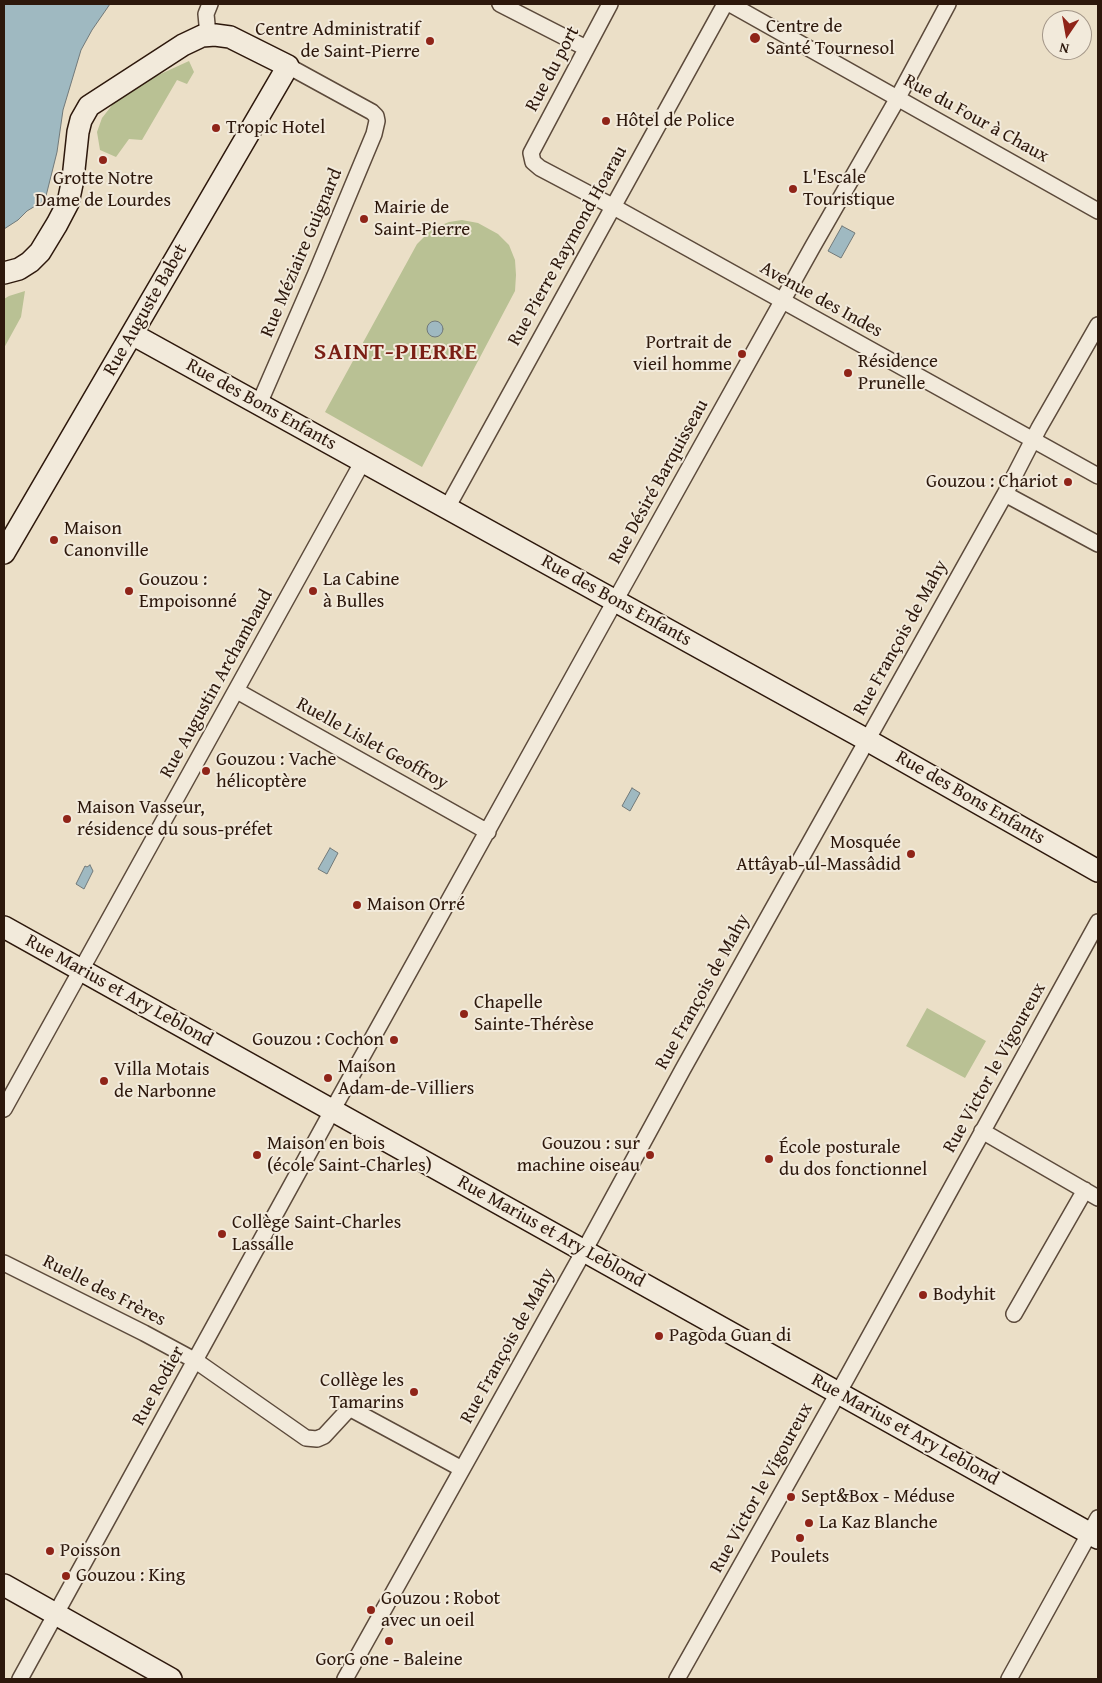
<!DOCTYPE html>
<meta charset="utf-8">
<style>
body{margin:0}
#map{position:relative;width:1102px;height:1683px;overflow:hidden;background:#ebdfc7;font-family:"Gentium Book Plus",serif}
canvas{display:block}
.frame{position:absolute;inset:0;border:5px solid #2d180c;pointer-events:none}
.north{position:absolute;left:1042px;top:10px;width:50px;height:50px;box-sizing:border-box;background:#f2eadb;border:1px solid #a39688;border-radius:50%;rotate:192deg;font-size:14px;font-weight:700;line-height:20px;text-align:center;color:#2d180c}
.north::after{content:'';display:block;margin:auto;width:18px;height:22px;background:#8f2418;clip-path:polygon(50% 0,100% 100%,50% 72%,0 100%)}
</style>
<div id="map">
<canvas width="1102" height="1683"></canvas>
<div class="frame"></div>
<div class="north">N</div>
</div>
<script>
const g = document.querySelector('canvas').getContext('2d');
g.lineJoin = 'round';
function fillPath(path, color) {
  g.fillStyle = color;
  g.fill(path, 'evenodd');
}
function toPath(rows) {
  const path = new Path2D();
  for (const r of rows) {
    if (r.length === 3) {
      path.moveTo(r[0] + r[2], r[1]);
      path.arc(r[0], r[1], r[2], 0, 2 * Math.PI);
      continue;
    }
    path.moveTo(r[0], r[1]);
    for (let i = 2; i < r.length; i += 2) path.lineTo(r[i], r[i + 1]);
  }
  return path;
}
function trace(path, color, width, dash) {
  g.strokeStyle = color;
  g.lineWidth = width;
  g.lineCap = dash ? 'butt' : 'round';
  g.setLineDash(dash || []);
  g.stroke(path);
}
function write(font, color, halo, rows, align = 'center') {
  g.font = font + ' "Gentium Book Plus",serif';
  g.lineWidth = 4;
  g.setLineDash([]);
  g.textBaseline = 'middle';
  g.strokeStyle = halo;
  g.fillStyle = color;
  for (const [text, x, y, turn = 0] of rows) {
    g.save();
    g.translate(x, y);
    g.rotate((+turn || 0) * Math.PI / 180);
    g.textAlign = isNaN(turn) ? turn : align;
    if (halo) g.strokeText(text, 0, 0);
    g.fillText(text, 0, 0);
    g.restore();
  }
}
const green = toPath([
 [189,61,194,72,187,84,177,80,142,140,129,139,116,157,100,150,97,132,102,118,120,95,144,78,154,77],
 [462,220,478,223,498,234,509,245,515,260,516,275,515,291,422,467,325,412,417,244,432,229,449,222],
 [25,291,21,317,4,348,4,299,9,296],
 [927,1008,986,1041,965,1078,906,1046]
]);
const water = toPath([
 [4,4,110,4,92,30,81,50,63,110,57,152,45,200,27,211,18,220,4,229,4,4],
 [842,226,855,233,841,258,828,251,842,226],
 [435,329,8],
 [632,788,640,793,630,811,622,806,632,788],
 [330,848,338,853,327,874,318,869,330,848],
 [90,865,93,871,84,889,76,884,85,866,87,867,90,865]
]);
const street = toPath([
 [500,4,586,48],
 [610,4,531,153,533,162,540,168,612,206,1098,476],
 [730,4,1098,211],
 [208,35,206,14,210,4],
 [259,404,316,273,374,134,377,121,376,116,372,112,288,66],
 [1005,494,1098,544],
 [447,508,725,4],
 [237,691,488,832],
 [4,1109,363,461],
 [982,1131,1098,1198],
 [4,1263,144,1333,196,1361,306,1438,317,1439,324,1436,348,1410,351,1409,462,1469],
 [1014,1314,1085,1190],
 [20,1679,332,1111,615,601,813,246,895,103,948,4],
 [345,1679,584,1251,683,1069,1005,494,1039,428,1098,325],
 [677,1679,846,1379,1098,922],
 [1009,1679,1098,1518]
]);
const secondary = toPath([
 [4,273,19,269,30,262,40,252,57,224,68,203,73,179,78,132,81,120,89,106,183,45,202,36,215,35,230,37,288,66,4,553],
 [132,334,867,740,1098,871],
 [4,927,1098,1538],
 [4,1585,171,1679]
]);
const markers = [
 [755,38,6,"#8f2418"],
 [430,41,5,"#8f2418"],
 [606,121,5,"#8f2418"],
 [216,128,5,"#8f2418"],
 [103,160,5,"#8f2418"],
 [793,189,5,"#8f2418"],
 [364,219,5,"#8f2418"],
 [742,354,5,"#8f2418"],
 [848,373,5,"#8f2418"],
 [1068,482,5,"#8f2418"],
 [54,540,5,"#8f2418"],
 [129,591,5,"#8f2418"],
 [313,591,5,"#8f2418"],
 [206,771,5,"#8f2418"],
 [67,819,5,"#8f2418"],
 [911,854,5,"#8f2418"],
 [357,905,5,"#8f2418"],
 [464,1014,5,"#8f2418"],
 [394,1040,5,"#8f2418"],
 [328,1078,5,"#8f2418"],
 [104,1081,5,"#8f2418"],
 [257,1155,5,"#8f2418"],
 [650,1155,5,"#8f2418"],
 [769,1159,5,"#8f2418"],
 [222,1234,5,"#8f2418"],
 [923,1295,5,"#8f2418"],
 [659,1336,5,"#8f2418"],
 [414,1392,5,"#8f2418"],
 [791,1497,5,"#8f2418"],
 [809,1523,5,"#8f2418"],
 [800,1538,5,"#8f2418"],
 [50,1551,5,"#8f2418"],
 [66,1576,5,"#8f2418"],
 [371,1610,5,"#8f2418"],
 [389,1641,5,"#8f2418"]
];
const poiNames = [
 ["Centre de",766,27],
 ["Santé Tournesol",766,49],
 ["Centre Administratif",420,30,"right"],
 ["de Saint-Pierre",420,52,"right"],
 ["Hôtel de Police",616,121],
 ["Tropic Hotel",226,128],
 ["L'Escale",803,178],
 ["Touristique",803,200],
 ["Grotte Notre",103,179,"center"],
 ["Dame de Lourdes",103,201,"center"],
 ["Mairie de",374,208],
 ["Saint-Pierre",374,230],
 ["Portrait de",732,343,"right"],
 ["vieil homme",732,365,"right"],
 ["Résidence",858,362],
 ["Prunelle",858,384],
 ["Gouzou : Chariot",1058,482,"right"],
 ["Maison",64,529],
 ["Canonville",64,551],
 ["Gouzou :",139,580],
 ["Empoisonné",139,602],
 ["La Cabine",323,580],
 ["à Bulles",323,602],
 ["Gouzou : Vache",216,760],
 ["hélicoptère",216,782],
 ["Maison Vasseur,",77,808],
 ["résidence du sous-préfet",77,830],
 ["Mosquée",901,843,"right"],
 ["Attâyab-ul-Massâdid",901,865,"right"],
 ["Maison Orré",367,905],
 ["Chapelle",474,1003],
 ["Sainte-Thérèse",474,1025],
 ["Gouzou : Cochon",384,1040,"right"],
 ["Maison",338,1067],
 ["Adam-de-Villiers",338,1089],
 ["Villa Motais",114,1070],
 ["de Narbonne",114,1092],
 ["Maison en bois",267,1144],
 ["(école Saint-Charles)",267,1166],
 ["Gouzou : sur",640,1144,"right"],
 ["machine oiseau",640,1166,"right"],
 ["École posturale",779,1148],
 ["du dos fonctionnel",779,1170],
 ["Collège Saint-Charles",232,1223],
 ["Lassalle",232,1245],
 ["Bodyhit",933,1295],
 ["Pagoda Guan di",669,1336],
 ["Collège les",404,1381,"right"],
 ["Tamarins",404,1403,"right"],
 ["Sept&Box - Méduse",801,1497],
 ["La Kaz Blanche",819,1523],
 ["Poisson",60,1551],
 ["Poulets",800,1557,"center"],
 ["Gouzou : King",76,1576],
 ["Gouzou : Robot",381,1599],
 ["avec un oeil",381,1621],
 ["GorG one - Baleine",389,1660,"center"]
];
const streetNames = [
 ["Rue du port",553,69,-62],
 ["Rue du Four à Chaux",976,119,29],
 ["Rue Pierre Raymond Hoarau",568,246,-61],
 ["Rue Méziaire Guignard",302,253,-67],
 ["Avenue des Indes",821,300,29],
 ["Rue Auguste Babet",146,310,-60],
 ["Rue des Bons Enfants",261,405,29],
 ["Rue Désiré Barquisseau",659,482,-61],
 ["Rue des Bons Enfants",616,601,29],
 ["Rue François de Mahy",901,638,-61],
 ["Rue Augustin Archambaud",217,684,-61],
 ["Ruelle Lislet Geoffroy",372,744,29],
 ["Rue des Bons Enfants",970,798,30],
 ["Rue Marius et Ary Leblond",119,991,29],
 ["Rue François de Mahy",703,992,-61],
 ["Rue Victor le Vigoureux",995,1068,-61],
 ["Rue Marius et Ary Leblond",551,1232,29],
 ["Ruelle des Frères",104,1291,27],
 ["Rue François de Mahy",508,1346,-61],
 ["Rue Rodier",159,1386,-61],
 ["Rue Marius et Ary Leblond",905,1430,29],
 ["Rue Victor le Vigoureux",762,1488,-61]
];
const districtNames = [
 ["SAINT-PIERRE",396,353]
];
fillPath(green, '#b9c194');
fillPath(water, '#9fb9c1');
trace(water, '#717979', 1);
trace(street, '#5c4a3b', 18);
trace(secondary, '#2d180c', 24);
trace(street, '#f2eadb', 15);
trace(secondary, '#f2eadb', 21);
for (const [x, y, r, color] of markers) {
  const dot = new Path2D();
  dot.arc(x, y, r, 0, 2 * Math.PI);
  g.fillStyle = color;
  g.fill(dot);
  trace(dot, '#f2eadb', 2);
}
write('19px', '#2d180c', '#f2eadb', poiNames, 'left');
write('19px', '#2d180c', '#f2eadb', streetNames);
g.letterSpacing = '1px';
write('bold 24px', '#7a1f14', '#f2eadb', districtNames);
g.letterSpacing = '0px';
</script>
